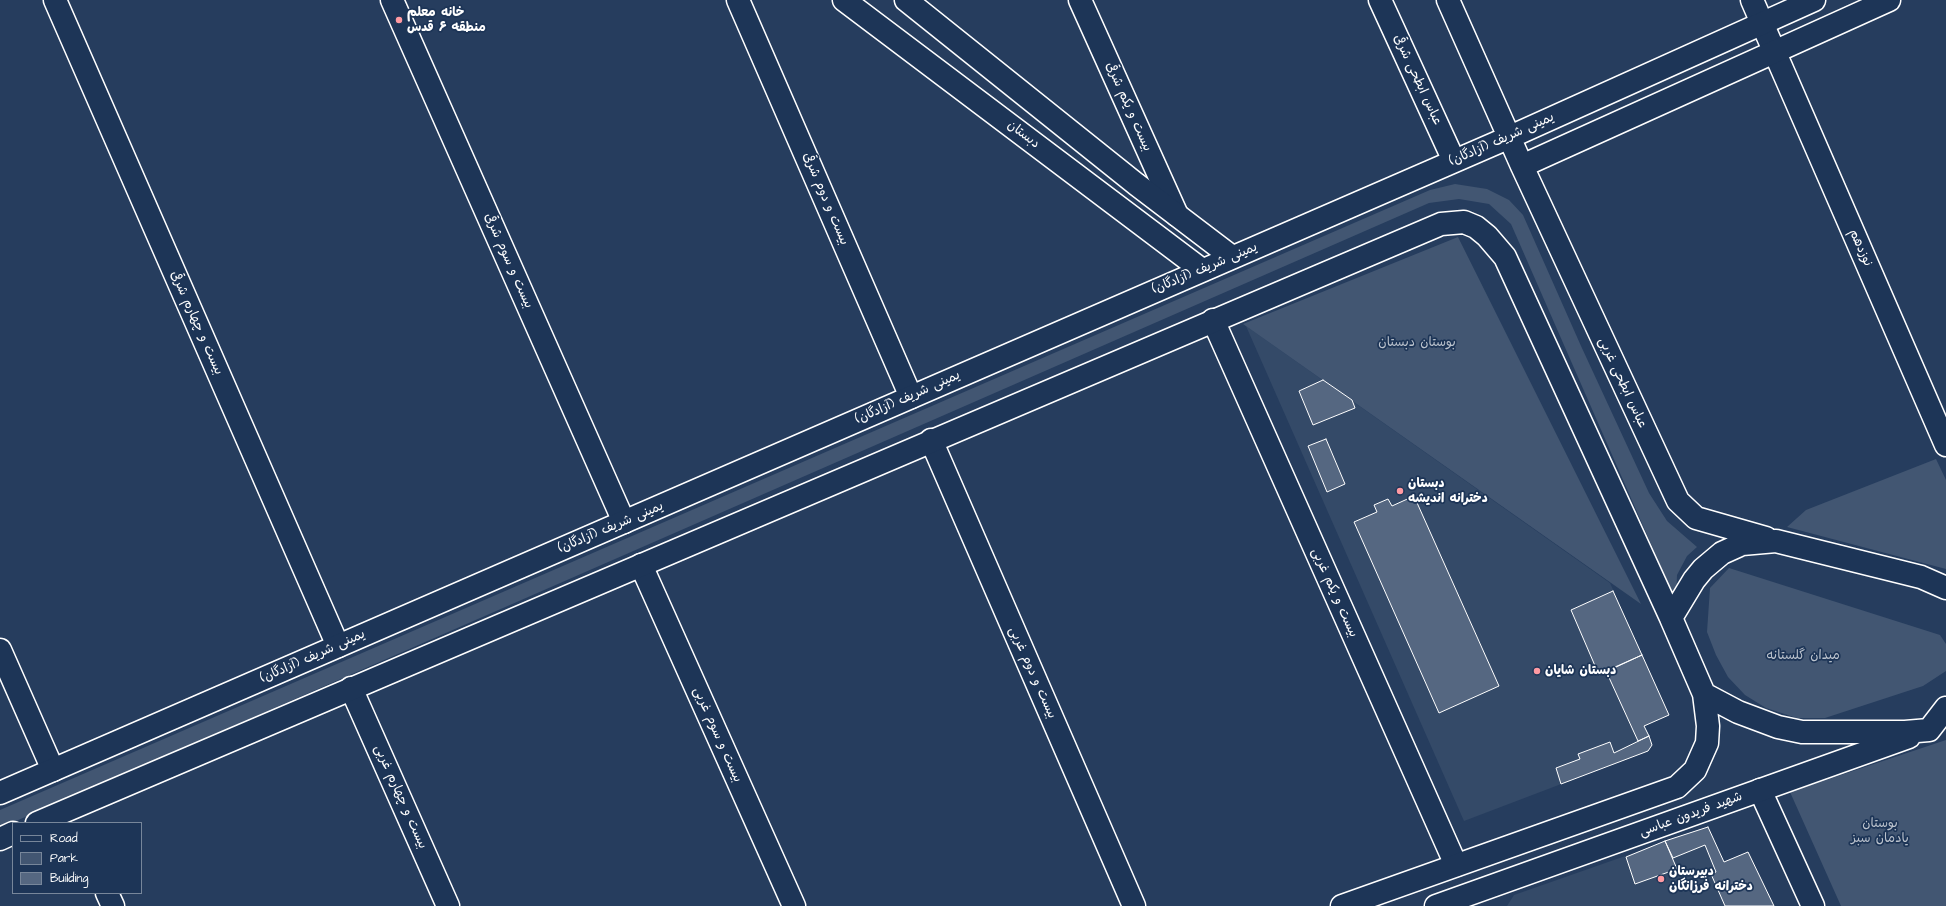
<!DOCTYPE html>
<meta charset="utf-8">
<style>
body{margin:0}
#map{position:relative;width:1946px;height:906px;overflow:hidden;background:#263d5e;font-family:"Architects Daughter",sans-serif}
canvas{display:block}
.legend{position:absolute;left:12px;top:822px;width:130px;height:72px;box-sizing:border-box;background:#1d3557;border:1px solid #77869a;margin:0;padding:5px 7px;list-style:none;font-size:12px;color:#fff}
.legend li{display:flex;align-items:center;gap:8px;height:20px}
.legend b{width:20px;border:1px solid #77869a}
</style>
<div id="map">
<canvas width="1946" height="906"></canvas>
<ul class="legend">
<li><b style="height:5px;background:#1d3557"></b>Road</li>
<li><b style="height:11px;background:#425672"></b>Park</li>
<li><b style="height:11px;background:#556781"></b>Building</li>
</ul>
</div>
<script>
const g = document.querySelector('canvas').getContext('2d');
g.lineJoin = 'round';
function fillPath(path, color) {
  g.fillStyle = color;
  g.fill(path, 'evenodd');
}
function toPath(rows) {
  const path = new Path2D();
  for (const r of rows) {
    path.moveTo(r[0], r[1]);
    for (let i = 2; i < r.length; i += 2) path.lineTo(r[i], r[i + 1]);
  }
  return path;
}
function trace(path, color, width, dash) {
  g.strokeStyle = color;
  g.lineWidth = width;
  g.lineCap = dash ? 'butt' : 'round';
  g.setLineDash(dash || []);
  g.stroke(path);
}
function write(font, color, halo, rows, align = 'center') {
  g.font = font + ' "Architects Daughter","Playpen Sans Arabic",sans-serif';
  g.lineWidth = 3.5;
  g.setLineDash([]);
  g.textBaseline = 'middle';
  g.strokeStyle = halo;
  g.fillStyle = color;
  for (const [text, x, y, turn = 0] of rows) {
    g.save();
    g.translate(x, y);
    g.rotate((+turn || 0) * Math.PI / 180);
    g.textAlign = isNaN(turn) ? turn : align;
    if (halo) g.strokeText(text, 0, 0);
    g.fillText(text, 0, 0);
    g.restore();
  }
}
const built = toPath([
 [1246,326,1610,583,1669,715,1645,726,1652,745,1648,751,1464,821],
 [1708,827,1724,862,1748,852,1774,906,1507,906,1514,895]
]);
const green = toPath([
 [1455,184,1487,189,1509,200,1523,215,1581,346,1649,493,1667,521,1697,547,1687,556,1677,575,1676,601,1511,224,1489,204,1459,199,1429,203,0,828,0,810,1430,190],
 [1458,237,1641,604,1243,324],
 [1936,459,1946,480,1946,569,1787,527,1806,510],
 [1729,568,1940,635,1946,644,1946,671,1923,686,1825,718,1797,718,1766,708,1745,695,1728,677,1716,655,1707,632,1710,588],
 [1946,740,1946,906,1841,906,1790,792]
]);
const building = toPath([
 [1323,380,1352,400,1355,408,1313,425,1299,391,1323,380],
 [1326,439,1345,484,1327,492,1308,446,1326,439],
 [1414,496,1499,686,1439,713,1354,522,1377,512,1374,505,1388,499,1392,506,1414,496],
 [1613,591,1642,655,1599,675,1571,610,1613,591],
 [1642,655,1669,715,1644,726,1649,736,1638,741,1606,671,1642,655],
 [1649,736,1652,745,1648,751,1561,784,1556,768,1580,759,1578,754,1610,742,1614,753,1649,736],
 [1708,827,1724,862,1748,852,1774,906,1725,906,1711,874,1716,872,1705,845,1673,858,1665,841,1708,827],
 [1665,841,1677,869,1635,884,1626,857,1665,841]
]);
const street = toPath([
 [55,0,338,646],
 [392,0,624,522],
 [738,0,911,397],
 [1080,0,1177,215],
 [1752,0,1946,445],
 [1213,320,1456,865],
 [931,440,1134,906],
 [641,565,794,906],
 [0,650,53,770],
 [351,688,448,906],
 [1760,790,1813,906],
 [107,893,113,906]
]);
const secondary = toPath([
 [844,0,1202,270],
 [906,0,1136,184,1232,257],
 [1380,0,1454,161],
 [1448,0,1522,166,1678,501,1696,518,1766,538],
 [1522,166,1889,0],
 [1946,588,1921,577,1776,541,1742,544,1722,553,1703,569,1694,580,1671,618,1704,694,1738,712,1778,727,1802,732,1905,732,1929,730,1946,708],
 [0,793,1510,137,1814,0],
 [37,823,1441,224,1464,222,1476,227,1487,236,1505,257,1671,618],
 [0,839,13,833],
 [1342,906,1677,787,1695,770,1707,743,1708,726,1704,694],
 [1436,906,1909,737]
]);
const markers = [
 [399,20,4,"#ff9aa2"],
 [1400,491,4,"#ff9aa2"],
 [1537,671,4,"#ff9aa2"],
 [1661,879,4,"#ff9aa2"]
];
const poiNames = [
 ["خانه معلم",407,13],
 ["منطقه ۶ قدس",407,28],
 ["دبستان",1408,484],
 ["دخترانه اندیشه",1408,499],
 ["دبستان شایان",1545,671],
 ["دبیرستان",1669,872],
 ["دخترانه فرزانگان",1669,887]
];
const streetNames = [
 ["عباس ابطحی شرقی",1417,80,65],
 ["بیست و یکم شرقی",1128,107,66],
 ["دبستان",1023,135,37],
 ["یمینی شریف (آزادگان)",1502,140,-24],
 ["بیست و دوم شرقی",825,199,67],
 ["نوزدهم",1860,248,66],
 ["بیست و سوم شرقی",508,261,66],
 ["یمینی شریف (آزادگان)",1205,269,-23],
 ["بیست و چهارم شرقی",196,323,66],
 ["عباس ابطحی غربی",1622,383,65],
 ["یمینی شریف (آزادگان)",908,398,-24],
 ["یمینی شریف (آزادگان)",611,528,-23],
 ["بیست و یکم غربی",1334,593,66],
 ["یمینی شریف (آزادگان)",313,657,-24],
 ["بیست و دوم غربی",1032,673,66],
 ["بیست و سوم غربی",717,735,66],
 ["بیست و چهارم غربی",400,797,66],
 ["شهید فریدون عباسی",1691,815,-20]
];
const parkNames = [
 ["بوستان دبستان",1417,343],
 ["میدان گلستانه",1803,656],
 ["بوستان",1880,824],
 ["یادمان سبز",1880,839]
];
fillPath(built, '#344a68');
fillPath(green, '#425672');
fillPath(building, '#556781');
trace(building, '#fff', 1);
trace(street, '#fff', 25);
trace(secondary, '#fff', 25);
trace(street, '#1d3557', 22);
trace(secondary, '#1d3557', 22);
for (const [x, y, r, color] of markers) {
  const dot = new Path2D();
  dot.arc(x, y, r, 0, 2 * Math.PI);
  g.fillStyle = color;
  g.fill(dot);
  trace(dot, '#1d3557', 1.5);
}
write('bold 13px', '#fff', '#1d3557', poiNames, 'left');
write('13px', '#fff', '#1d3557', streetNames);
write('13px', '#bdc4ce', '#1d3557', parkNames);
</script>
